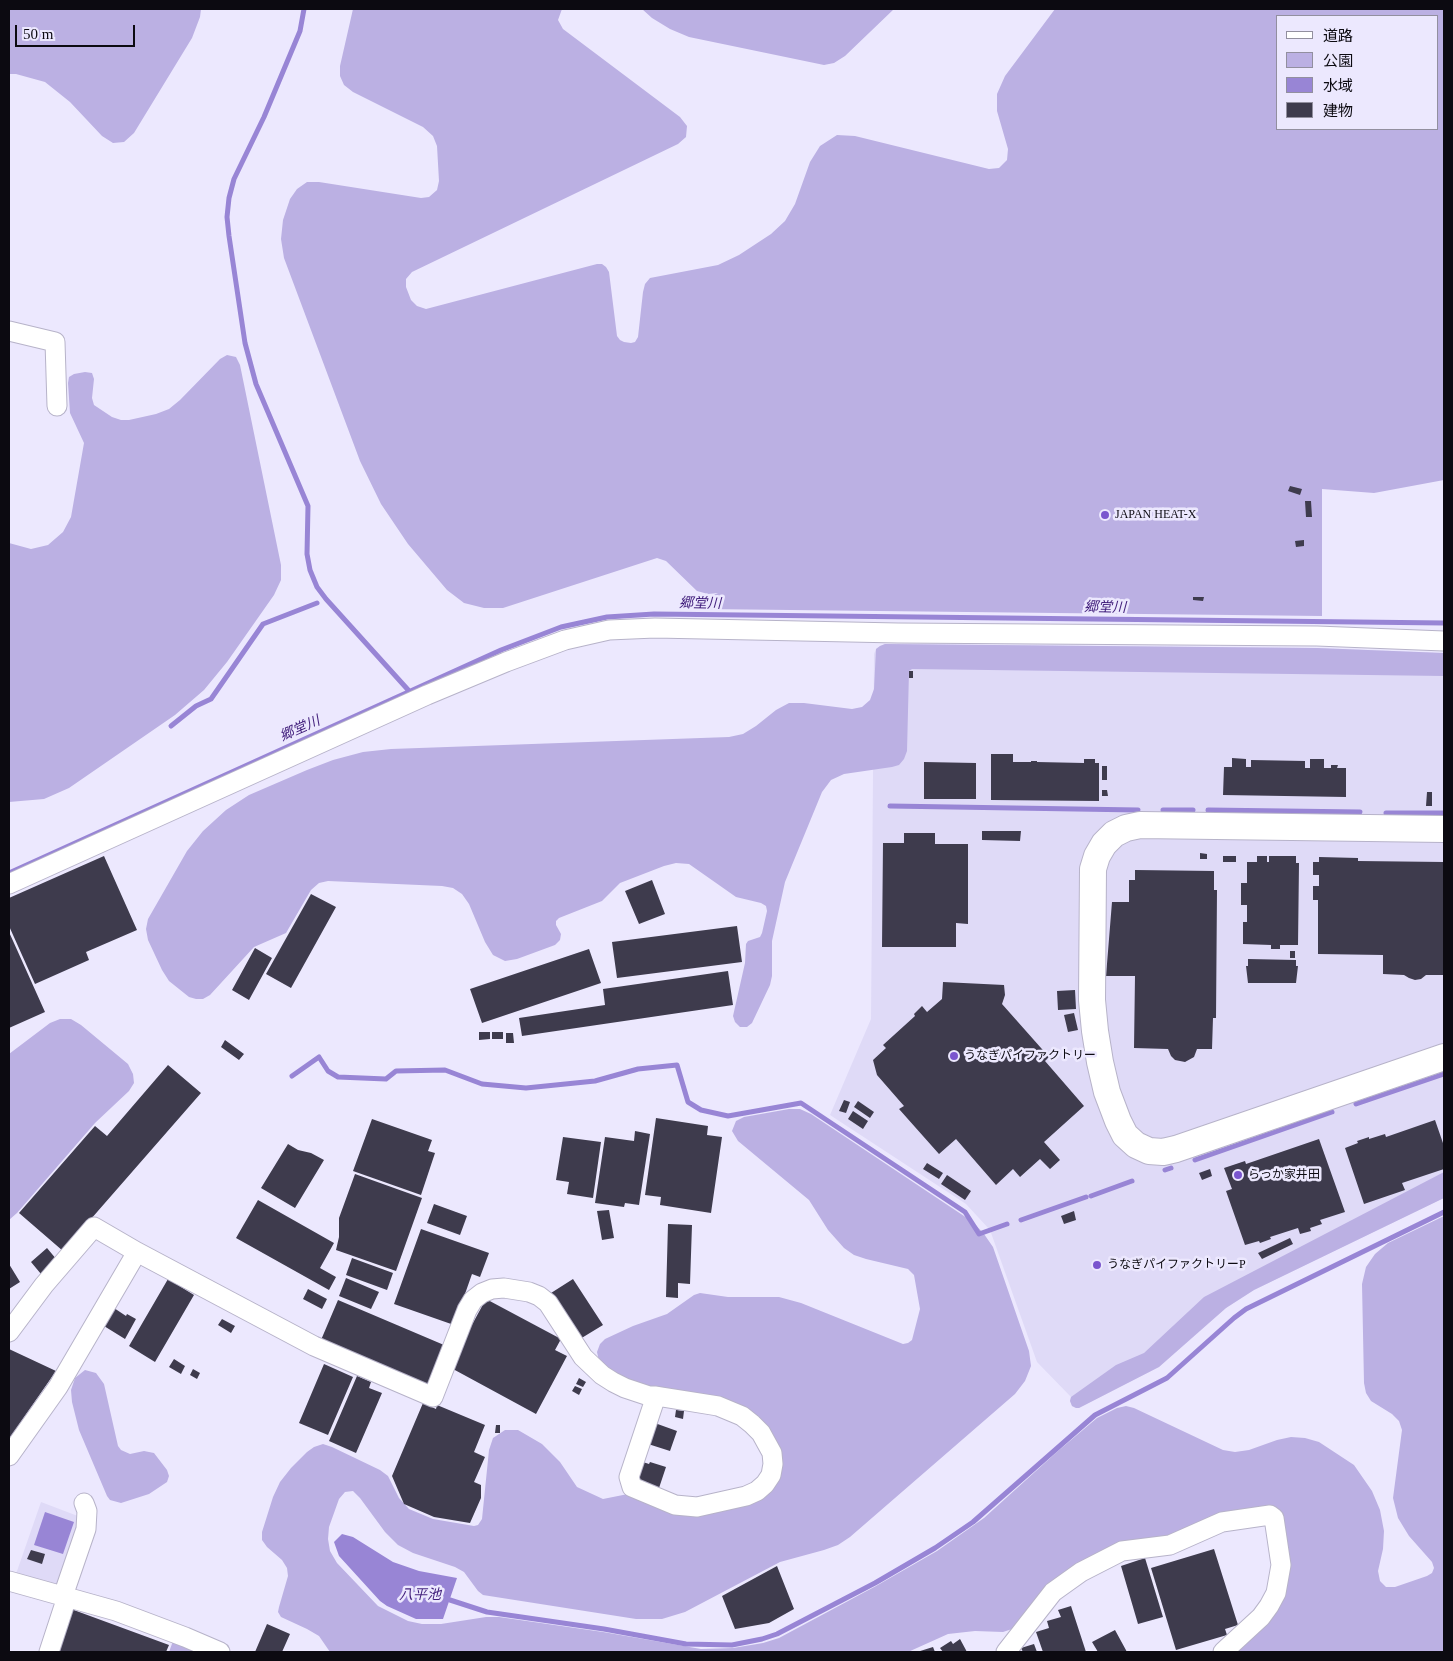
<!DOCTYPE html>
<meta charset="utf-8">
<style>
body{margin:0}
#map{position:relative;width:1453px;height:1661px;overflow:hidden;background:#ece8fe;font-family:"Times New Roman","Noto Sans JP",serif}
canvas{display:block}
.frame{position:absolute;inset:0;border:10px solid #0c0a11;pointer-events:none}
.legend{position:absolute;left:1276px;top:15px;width:162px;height:115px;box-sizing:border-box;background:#ece8fe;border:1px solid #928f9f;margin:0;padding:6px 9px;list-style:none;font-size:15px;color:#0c0a11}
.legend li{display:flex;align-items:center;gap:10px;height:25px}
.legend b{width:25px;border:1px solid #928f9f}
.scale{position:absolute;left:15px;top:25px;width:120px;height:22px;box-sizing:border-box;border:2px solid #0c0a11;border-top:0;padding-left:6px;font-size:15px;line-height:18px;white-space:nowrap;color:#0c0a11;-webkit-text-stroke:4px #ece8fe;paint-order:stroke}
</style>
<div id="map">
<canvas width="1453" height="1661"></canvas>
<div class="frame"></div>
<ul class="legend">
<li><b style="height:6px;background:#fff"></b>道路</li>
<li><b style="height:14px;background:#bbb0e3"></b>公園</li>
<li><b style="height:14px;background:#9885d5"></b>水域</li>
<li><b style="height:14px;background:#3e3b4d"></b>建物</li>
</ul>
<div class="scale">50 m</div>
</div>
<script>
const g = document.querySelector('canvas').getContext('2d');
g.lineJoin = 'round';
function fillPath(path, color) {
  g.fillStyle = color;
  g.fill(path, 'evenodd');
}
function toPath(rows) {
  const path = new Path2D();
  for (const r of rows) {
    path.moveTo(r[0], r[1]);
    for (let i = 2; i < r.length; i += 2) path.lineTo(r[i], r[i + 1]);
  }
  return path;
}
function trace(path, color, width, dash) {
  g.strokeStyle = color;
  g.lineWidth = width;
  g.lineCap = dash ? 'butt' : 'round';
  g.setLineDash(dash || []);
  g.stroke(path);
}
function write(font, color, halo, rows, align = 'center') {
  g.font = font + ' "Times New Roman","Noto Sans JP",serif';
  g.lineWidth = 5;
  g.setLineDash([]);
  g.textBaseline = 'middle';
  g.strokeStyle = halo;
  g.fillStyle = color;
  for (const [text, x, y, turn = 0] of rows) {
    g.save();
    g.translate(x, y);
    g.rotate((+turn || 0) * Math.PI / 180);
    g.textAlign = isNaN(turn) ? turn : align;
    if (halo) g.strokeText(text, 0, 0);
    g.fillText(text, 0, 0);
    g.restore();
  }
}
const built = toPath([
 [885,644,1317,648,1444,653,1444,1198,1254,1290,1226,1308,1159,1367,1079,1408,1076,1408,1072,1406,1070,1401,1071,1397,1037,1362,990,1230,966,1204,830,1115,871,1019,874,654,876,649,880,646],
 [41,1502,83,1518,60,1586,16,1574]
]);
const green = toPath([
 [9,9,201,9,200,17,192,38,134,133,124,142,113,143,102,136,70,102,45,82,16,74,9,74],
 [353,9,562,9,558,20,563,29,680,117,687,126,686,137,678,144,412,272,406,279,406,287,411,300,417,306,426,309,597,264,602,264,606,267,609,272,617,336,620,340,624,342,631,343,635,342,638,337,643,292,645,284,650,278,718,265,739,255,771,234,785,221,795,204,810,162,820,146,837,135,855,136,989,169,999,168,1007,160,1008,149,997,111,997,94,1005,76,1055,9,1444,9,1444,480,1374,493,1322,489,1322,616,702,609,702,600,718,593,708,594,697,591,666,561,657,558,503,608,484,608,464,603,447,590,408,544,381,504,360,461,284,258,281,239,283,220,290,199,297,189,307,182,319,182,421,198,429,197,437,190,439,181,437,146,433,136,423,127,353,92,344,85,340,76,340,66],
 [1277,16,1437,16,1437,129,1277,129],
 [642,9,894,9,845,56,834,63,824,65,689,37,670,29,652,18],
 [227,355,236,357,240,365,281,565,281,580,274,595,227,662,204,690,175,715,69,788,44,799,9,802,9,543,31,549,48,545,63,532,71,517,84,443,70,413,68,383,69,377,74,374,85,372,92,373,94,379,92,398,94,405,112,417,121,420,129,420,156,414,169,409,180,400,220,359],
 [885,644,1317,648,1444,653,1444,676,912,669,909,671,907,751,904,759,899,765,892,767,844,774,831,780,822,792,785,882,772,941,772,976,770,985,752,1023,747,1027,740,1027,735,1022,733,1016,745,963,746,944,748,941,760,937,762,933,767,911,766,906,761,903,736,897,689,864,676,863,664,866,620,883,602,901,559,918,556,921,556,925,561,934,560,940,555,945,517,959,505,961,493,955,485,942,469,904,462,894,453,888,442,886,328,881,319,883,311,890,286,933,254,947,210,995,203,999,196,999,189,997,169,981,162,970,148,940,146,929,148,919,187,851,203,831,226,810,249,795,307,770,333,760,363,752,391,749,729,737,743,734,756,726,776,710,789,703,804,703,852,709,862,707,870,700,874,689,876,649,880,646],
 [60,1019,71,1019,81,1025,128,1064,133,1074,134,1083,129,1091,95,1123,17,1213,9,1220,9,1054,50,1023],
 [789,1109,800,1109,811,1114,973,1222,984,1234,993,1247,1029,1351,1031,1366,1025,1381,1015,1394,850,1537,838,1545,824,1550,780,1562,685,1612,662,1619,636,1619,483,1595,478,1591,464,1572,455,1567,413,1553,398,1545,385,1532,360,1498,353,1491,345,1492,339,1499,329,1527,328,1539,330,1551,337,1563,378,1606,408,1621,422,1624,441,1624,486,1617,499,1617,603,1632,701,1649,733,1648,763,1643,779,1638,876,1586,937,1551,984,1518,1058,1451,1097,1418,1117,1408,1126,1406,1134,1408,1223,1450,1235,1452,1249,1450,1277,1440,1291,1437,1305,1438,1319,1442,1354,1465,1372,1491,1380,1510,1384,1531,1383,1549,1378,1571,1380,1581,1386,1587,1395,1587,1427,1576,1432,1573,1434,1568,1432,1562,1409,1536,1398,1518,1393,1498,1402,1430,1399,1421,1392,1414,1371,1401,1366,1393,1364,1383,1362,1284,1366,1267,1375,1254,1388,1243,1444,1216,1444,1652,1234,1652,1267,1622,1281,1516,1130,1543,1012,1629,1003,1632,975,1631,948,1634,908,1652,330,1652,319,1636,307,1629,281,1617,278,1612,279,1607,288,1576,287,1568,282,1560,267,1547,262,1540,262,1532,273,1497,280,1482,291,1468,307,1452,314,1447,323,1444,332,1447,380,1470,388,1476,399,1498,409,1509,433,1519,474,1526,478,1525,482,1519,489,1450,493,1438,505,1430,518,1430,542,1444,560,1462,577,1487,603,1499,628,1494,673,1511,770,1488,765,1429,627,1383,599,1361,597,1352,600,1344,605,1339,633,1326,667,1314,694,1295,700,1293,728,1297,779,1297,801,1303,903,1344,908,1343,912,1340,920,1309,914,1275,908,1269,866,1259,854,1255,844,1248,828,1230,809,1200,738,1141,732,1131,736,1121,744,1117],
 [1444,1172,1444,1198,1254,1290,1226,1308,1159,1367,1079,1408,1076,1408,1072,1406,1070,1401,1071,1397,1116,1365,1144,1353,1204,1297],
 [85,1370,96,1373,104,1384,118,1446,121,1450,130,1454,144,1451,154,1453,167,1470,169,1476,167,1482,149,1494,121,1503,110,1500,107,1496,79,1430,72,1402,71,1390,75,1378],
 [173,1641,198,1652,169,1652]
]);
const water = toPath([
 [45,1512,74,1522,63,1554,34,1545],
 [342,1534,353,1537,393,1562,419,1571,457,1578,443,1619,416,1619,387,1606,380,1601,339,1556,334,1542]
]);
const stream = toPath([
 [304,9,300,31,264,117,234,179,229,198,227,217,229,236,245,343,256,384,308,506,307,554,310,570,317,587,326,599,410,692],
 [171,726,196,706,211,699,263,624,317,603],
 [890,806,1138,810],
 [1163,810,1193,810],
 [1208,810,1360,812],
 [1386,813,1444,813],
 [9,873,501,650,561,627,607,617,654,614,1444,623],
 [292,1076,319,1057,328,1071,338,1077,386,1079,396,1071,445,1070,482,1084,526,1088,595,1081,638,1069,677,1065,688,1102,701,1110,728,1116,801,1103,965,1212,979,1234,1007,1224],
 [1356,1104,1444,1074],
 [1195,1160,1332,1112],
 [1165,1170,1171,1168],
 [1091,1196,1132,1181],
 [1021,1220,1086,1197],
 [450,1600,487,1612,604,1629,686,1644,732,1645,762,1639,777,1634,875,1583,935,1548,973,1522,1095,1415,1167,1378,1234,1318,1246,1309,1444,1212]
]);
const building = toPath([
 [1290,486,1302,489,1300,495,1288,491],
 [1305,501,1311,501,1312,517,1306,517],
 [1304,540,1304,546,1296,547,1295,541],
 [1193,597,1204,597,1203,601,1193,600],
 [909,671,913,671,913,678,909,678],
 [991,754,1013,754,1013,762,1031,762,1031,761,1037,761,1037,762,1084,763,1084,759,1095,759,1095,763,1099,763,1099,801,991,800],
 [1232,758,1246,759,1246,767,1251,767,1251,760,1305,761,1305,768,1310,768,1310,759,1324,759,1324,768,1331,768,1331,765,1338,765,1337,768,1346,768,1346,797,1223,795,1224,767,1232,767],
 [924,762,976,763,976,799,924,799],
 [1102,766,1107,766,1107,780,1102,780],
 [1102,790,1107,790,1108,796,1102,796],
 [1427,792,1432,792,1432,806,1426,806],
 [982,831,1021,831,1020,841,982,840],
 [904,833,935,833,935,844,968,844,968,924,956,923,956,947,882,947,883,843,904,843],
 [1200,853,1207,854,1207,859,1200,859],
 [104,856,137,930,86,952,89,960,35,984,9,926,9,898],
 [1223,856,1236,856,1236,862,1223,862],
 [1257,856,1267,856,1267,862,1269,862,1269,856,1296,856,1296,863,1299,863,1298,945,1280,945,1280,949,1271,949,1271,945,1243,944,1243,922,1247,922,1247,905,1241,905,1241,883,1247,883,1247,862,1257,862],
 [1319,857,1358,858,1358,861,1444,862,1444,975,1426,975,1421,979,1415,980,1409,978,1404,975,1383,974,1383,955,1318,954,1318,900,1313,900,1313,886,1319,886,1319,875,1313,875,1313,862,1319,862],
 [1135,870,1214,871,1214,890,1217,890,1216,1018,1213,1018,1212,1049,1197,1049,1194,1057,1185,1062,1175,1060,1171,1056,1168,1049,1134,1048,1135,976,1106,976,1112,902,1129,902,1129,880,1135,880],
 [652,880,665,914,639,924,625,891],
 [311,894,336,907,291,988,266,974],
 [737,926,742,962,617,978,612,942],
 [9,932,45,1012,9,1028],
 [255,948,272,958,249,1000,232,990],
 [589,949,601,983,482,1023,470,989],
 [1290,951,1295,951,1295,958,1290,958],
 [1248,959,1296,960,1296,966,1298,966,1296,983,1248,983,1246,966,1248,966],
 [728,971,733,1005,522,1036,519,1018,605,1005,603,989],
 [943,982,1004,985,1005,995,1002,1004,1049,1057,1045,1061,1084,1106,1044,1142,1060,1160,1050,1169,1040,1159,1020,1177,1013,1169,996,1185,956,1139,939,1154,899,1109,904,1106,877,1075,873,1060,886,1048,883,1045,915,1016,914,1014,922,1006,927,1012,942,999],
 [1075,990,1076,1009,1058,1010,1057,991],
 [1074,1013,1078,1030,1068,1032,1064,1015],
 [479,1032,490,1032,490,1039,479,1040],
 [492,1032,503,1032,503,1039,492,1039],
 [506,1033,513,1033,514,1043,506,1043],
 [225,1040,244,1054,239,1060,221,1047],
 [168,1065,201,1093,63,1251,19,1213,95,1126,107,1136],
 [844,1100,850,1102,846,1113,839,1111],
 [858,1101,874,1112,870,1118,854,1107],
 [853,1111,868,1121,863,1129,848,1119],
 [656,1118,708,1126,707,1135,722,1137,711,1213,660,1205,661,1197,645,1195],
 [372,1119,432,1140,428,1151,435,1153,421,1195,353,1171],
 [1435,1120,1444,1146,1444,1169,1402,1183,1405,1190,1364,1204,1345,1148,1358,1143,1357,1141,1369,1137,1369,1139,1385,1134,1386,1137],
 [635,1131,650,1134,639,1205,625,1203,624,1207,595,1203,605,1137,634,1141],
 [563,1137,601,1142,593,1198,567,1194,569,1182,556,1180],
 [1319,1139,1345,1212,1320,1220,1322,1224,1310,1228,1311,1231,1300,1234,1298,1228,1270,1237,1271,1239,1260,1243,1259,1241,1245,1245,1226,1191,1232,1189,1224,1168,1245,1161,1246,1164],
 [288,1144,298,1150,311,1153,324,1160,295,1208,261,1188],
 [927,1163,943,1173,939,1179,923,1169],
 [1210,1169,1212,1176,1202,1180,1199,1173],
 [355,1174,422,1198,396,1271,336,1250,339,1237,339,1218],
 [947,1175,971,1191,965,1200,941,1184],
 [258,1200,334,1243,320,1268,336,1277,329,1290,236,1238],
 [434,1204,467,1216,460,1235,427,1223],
 [609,1210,614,1238,602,1240,597,1211],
 [1074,1211,1076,1220,1064,1224,1061,1216],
 [668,1224,692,1225,690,1284,678,1283,678,1298,666,1297],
 [421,1229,489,1253,480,1277,472,1274,454,1325,394,1304],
 [1290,1238,1293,1244,1262,1259,1258,1253],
 [47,1248,57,1260,41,1274,31,1262],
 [352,1258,393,1273,387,1290,346,1275],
 [9,1264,20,1282,9,1289],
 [346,1278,379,1292,371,1309,339,1296],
 [168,1279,194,1295,155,1362,129,1346],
 [573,1279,603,1325,580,1339,551,1293],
 [308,1289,327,1299,322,1309,303,1299],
 [486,1299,561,1339,555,1350,567,1356,536,1414,453,1369,462,1343],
 [338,1300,444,1345,428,1385,321,1340],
 [114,1308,126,1316,127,1314,136,1319,125,1339,104,1326],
 [222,1319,235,1326,231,1333,218,1325],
 [9,1349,56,1371,9,1439],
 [174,1359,185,1366,181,1374,169,1367],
 [324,1364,353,1377,328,1435,299,1423],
 [193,1369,200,1373,197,1379,190,1375],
 [357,1376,371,1382,369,1388,382,1393,356,1453,329,1441],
 [579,1378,586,1382,583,1387,576,1384],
 [575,1386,582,1389,579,1395,572,1391],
 [423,1403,436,1409,437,1405,485,1425,474,1452,485,1457,474,1482,481,1485,481,1498,470,1523,434,1517,404,1504,392,1476],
 [676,1410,684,1411,683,1419,675,1417],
 [652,1422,677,1431,670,1451,645,1443],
 [496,1425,500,1425,500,1433,495,1433],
 [640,1461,649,1464,650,1462,666,1467,659,1488,634,1479],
 [1214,1549,1238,1625,1225,1629,1227,1635,1176,1650,1151,1568],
 [31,1550,45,1554,42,1564,27,1559],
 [1145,1558,1163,1617,1138,1624,1121,1566],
 [777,1566,794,1609,769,1623,735,1629,722,1596],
 [1071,1606,1086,1652,1043,1652,1036,1632,1049,1628,1047,1621,1061,1617,1058,1610],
 [71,1609,169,1645,166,1652,55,1652],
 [267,1624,290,1634,282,1652,255,1652],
 [1115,1630,1127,1652,1098,1652,1092,1642],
 [960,1639,967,1652,943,1652,940,1648,951,1641,953,1644],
 [1034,1644,1037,1652,1023,1652,1021,1648],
 [933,1647,935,1652,917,1652]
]);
const street = toPath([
 [9,331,55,342,57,406],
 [9,884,427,695,506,662,565,640,609,630,655,628,898,633,1317,636,1444,641],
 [9,1332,44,1285,94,1227,137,1252,314,1346,433,1397,467,1310,473,1300,482,1293,492,1289,504,1288,529,1292,539,1296,548,1303,583,1357,602,1375,613,1382,625,1388,649,1396,656,1396,662,1397,718,1406,742,1416,752,1424,761,1433,772,1453,773,1464,771,1475,765,1484,757,1491,746,1496,697,1507,675,1505,632,1487,629,1477,656,1396],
 [9,1456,58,1387,137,1252],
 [9,1581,116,1611,185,1637,220,1652],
 [63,1596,86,1529,87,1511,84,1503],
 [49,1652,67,1597],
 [1006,1652,1053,1592,1081,1572,1122,1551,1170,1545,1222,1522,1270,1515,1274,1518,1281,1565,1276,1593,1269,1606,1261,1617,1223,1652]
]);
const secondary = toPath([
 [1444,829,1140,825,1126,828,1114,834,1104,844,1097,856,1093,869,1092,1000,1095,1031,1100,1062,1107,1092,1118,1121,1125,1135,1136,1145,1149,1151,1163,1152,1176,1149,1444,1057]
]);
const markers = [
 [1105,515,5,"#7a55ce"],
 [954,1056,5,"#7a55ce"],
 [1238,1175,5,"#7a55ce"],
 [1097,1265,5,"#7a55ce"]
];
const poiNames = [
 ["JAPAN HEAT-X",1115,515],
 ["うなぎパイファクトリー",964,1056],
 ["らっか家井田",1248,1175],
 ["うなぎパイファクトリーP",1107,1265]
];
const waterNames = [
 ["郷堂川",700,604,1],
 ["郷堂川",1105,608,1],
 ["郷堂川",300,729,-24],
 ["八平池",420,1595]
];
fillPath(built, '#dfdaf7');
fillPath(green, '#bbb0e3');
fillPath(water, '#9885d5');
trace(stream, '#9885d5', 5);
fillPath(building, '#3e3b4d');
trace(street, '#b7b3c9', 21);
trace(secondary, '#b7b3c9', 28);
trace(street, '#fff', 19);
trace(secondary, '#fff', 26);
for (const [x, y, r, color] of markers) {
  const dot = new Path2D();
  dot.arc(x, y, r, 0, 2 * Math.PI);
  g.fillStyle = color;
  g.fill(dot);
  trace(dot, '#ece8fe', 2);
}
write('12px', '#0c0a11', '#ece8fe', poiNames, 'left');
write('italic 14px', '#401d7b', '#ece8fe', waterNames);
</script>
